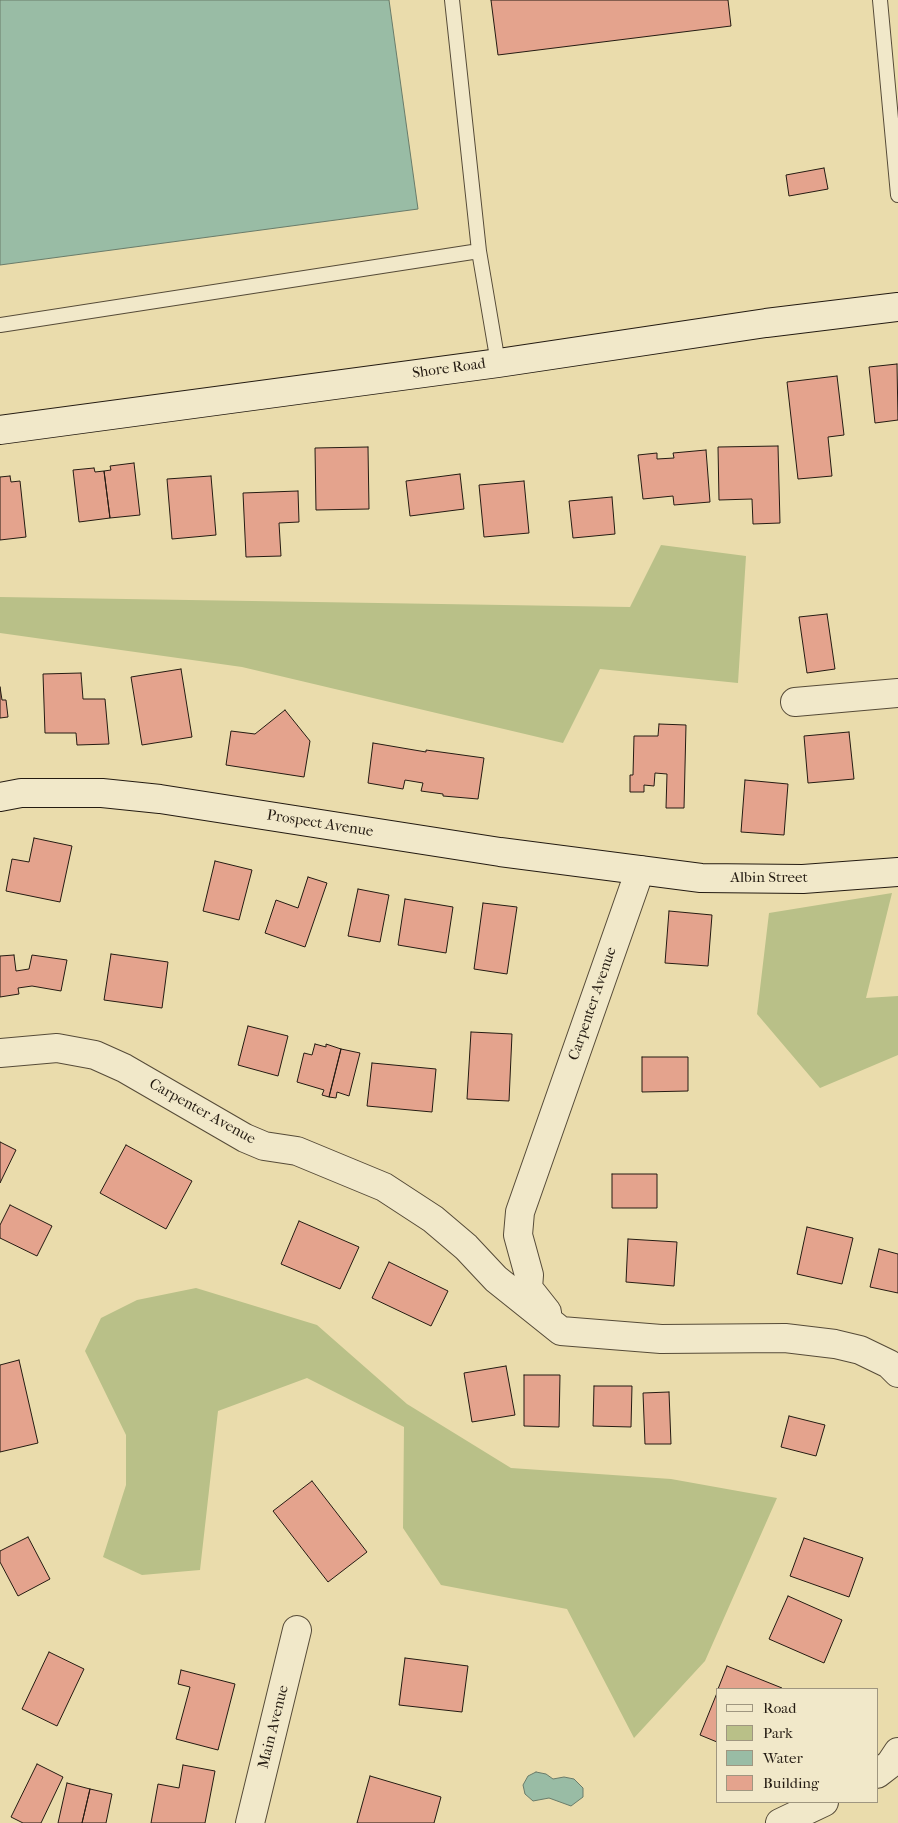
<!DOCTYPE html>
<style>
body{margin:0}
#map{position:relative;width:898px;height:1823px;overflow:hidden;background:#eadcac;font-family:"IM FELL French Canon",serif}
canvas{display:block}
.legend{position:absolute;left:716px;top:1688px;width:162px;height:115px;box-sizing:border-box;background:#f1e8c9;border:1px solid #9f9680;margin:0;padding:6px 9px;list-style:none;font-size:15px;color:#241b12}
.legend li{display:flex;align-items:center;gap:10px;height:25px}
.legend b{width:25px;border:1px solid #9f9680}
</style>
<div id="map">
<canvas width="898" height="1823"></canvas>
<ul class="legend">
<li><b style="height:6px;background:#f1e8c9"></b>Road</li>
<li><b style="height:14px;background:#b9c088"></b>Park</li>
<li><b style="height:14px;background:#99bca5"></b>Water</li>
<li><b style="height:14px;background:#e4a38d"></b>Building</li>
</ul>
</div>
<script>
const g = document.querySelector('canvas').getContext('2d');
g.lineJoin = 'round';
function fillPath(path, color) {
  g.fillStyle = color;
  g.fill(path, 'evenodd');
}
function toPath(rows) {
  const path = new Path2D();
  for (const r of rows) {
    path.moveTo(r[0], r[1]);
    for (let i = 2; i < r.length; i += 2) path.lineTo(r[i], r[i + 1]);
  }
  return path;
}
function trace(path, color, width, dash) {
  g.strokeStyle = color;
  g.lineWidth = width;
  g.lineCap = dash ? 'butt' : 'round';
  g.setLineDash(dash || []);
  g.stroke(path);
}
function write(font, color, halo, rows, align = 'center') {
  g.font = font + ' "IM FELL French Canon",serif';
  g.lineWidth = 4;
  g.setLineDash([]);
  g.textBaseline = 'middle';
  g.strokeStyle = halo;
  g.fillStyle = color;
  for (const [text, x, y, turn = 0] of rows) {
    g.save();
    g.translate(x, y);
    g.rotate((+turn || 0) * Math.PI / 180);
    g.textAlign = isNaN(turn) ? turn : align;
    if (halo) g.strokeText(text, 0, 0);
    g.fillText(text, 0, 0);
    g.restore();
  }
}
const green = toPath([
 [661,545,746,556,738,683,600,669,563,743,242,667,0,633,0,597,630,607],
 [892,893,866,998,898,996,898,1055,820,1088,757,1014,769,913],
 [196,1288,317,1325,407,1404,511,1468,671,1479,777,1498,705,1661,634,1738,567,1609,441,1585,403,1528,404,1427,307,1378,218,1411,200,1570,142,1575,103,1557,126,1485,126,1435,85,1351,101,1318,137,1300]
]);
const water = toPath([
 [0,0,389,0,418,209,0,265,0,0],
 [536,1772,546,1774,553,1779,564,1777,574,1779,583,1788,583,1797,571,1806,549,1798,533,1801,525,1794,523,1785,528,1776,536,1772]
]);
const building = toPath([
 [491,0,728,0,731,26,498,55,491,0],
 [824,168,828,189,789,196,786,175,824,168],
 [897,364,898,420,875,423,869,367,897,364],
 [837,376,844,435,828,437,832,476,798,479,787,382,837,376],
 [778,446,780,523,753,524,752,499,719,500,718,447,778,446],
 [368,447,369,509,316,510,315,448,368,447],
 [706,450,710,502,674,505,673,496,643,499,638,455,657,453,657,459,674,458,673,453,706,450],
 [134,463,140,515,110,518,104,471,111,470,110,466,134,463],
 [94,468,95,472,104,471,110,518,79,522,73,470,94,468],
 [460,474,464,509,410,516,406,481,460,474],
 [10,476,11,482,20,481,26,537,0,540,0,477,10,476],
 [211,476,216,535,172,539,167,479,211,476],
 [524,481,529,533,484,537,479,485,524,481],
 [298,491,299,522,279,523,281,556,246,557,243,493,298,491],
 [612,497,615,534,573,538,569,501,612,497],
 [827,614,835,669,807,673,799,617,827,614],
 [181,669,192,737,142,745,131,677,181,669],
 [81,673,83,699,105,699,109,744,77,745,76,733,45,733,43,674,81,673],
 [0,687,2,700,6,700,8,717,0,718,0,687],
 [285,710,310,741,304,777,226,765,231,731,255,734,285,710],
 [659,724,686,725,684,808,666,808,667,774,655,773,654,786,644,785,644,792,630,792,630,775,633,775,634,736,658,736,659,724],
 [849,732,854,779,808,783,804,736,849,732],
 [373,743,426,752,426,750,484,758,478,799,443,796,443,794,421,791,423,783,405,780,403,789,368,783,373,743],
 [745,780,788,784,784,835,741,832,745,780],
 [34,838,72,846,60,902,6,891,12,859,29,862,34,838],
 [215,861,252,870,239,920,203,911,215,861],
 [308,877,327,883,305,947,265,933,276,900,298,908,308,877],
 [358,889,389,895,380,942,348,936,358,889],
 [405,899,453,907,446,953,398,945,405,899],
 [483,903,517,907,507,974,474,969,483,903],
 [669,911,712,915,708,966,665,963,669,911],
 [111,954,168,962,162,1008,104,1000,111,954],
 [14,955,16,971,29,969,32,955,67,960,61,991,32,986,18,988,19,994,0,997,0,956,14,955],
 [248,1026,288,1036,278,1076,238,1065,248,1026],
 [471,1032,512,1034,509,1101,467,1099,471,1032],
 [315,1044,326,1047,326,1044,341,1049,329,1097,322,1095,324,1090,297,1082,304,1053,312,1055,315,1044],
 [341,1049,360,1053,349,1096,337,1092,336,1098,329,1097,341,1049],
 [642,1057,688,1057,688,1091,642,1092,642,1057],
 [372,1063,436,1069,432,1112,367,1106,372,1063],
 [0,1142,16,1150,0,1183,0,1142],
 [126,1145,192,1181,166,1229,100,1193,126,1145],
 [612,1174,657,1174,657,1208,612,1208,612,1174],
 [10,1205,52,1226,37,1256,0,1238,0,1225,10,1205],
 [299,1221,359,1247,340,1289,281,1264,299,1221],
 [807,1227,853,1238,842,1284,797,1274,807,1227],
 [628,1239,677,1242,674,1286,626,1282,628,1239],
 [879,1249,898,1254,898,1293,870,1287,879,1249],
 [389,1262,448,1291,431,1326,372,1298,389,1262],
 [19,1360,38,1443,0,1452,0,1365,19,1360],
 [506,1366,515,1415,472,1422,464,1373,506,1366],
 [524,1375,560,1375,559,1427,524,1426,524,1375],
 [594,1386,632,1386,631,1427,593,1426,594,1386],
 [669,1392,671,1444,645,1444,643,1393,669,1392],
 [789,1416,825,1425,816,1456,781,1447,789,1416],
 [312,1481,367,1552,328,1582,273,1511,312,1481],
 [28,1537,50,1579,18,1596,0,1562,0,1551,28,1537],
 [804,1538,863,1558,849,1597,790,1576,804,1538],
 [788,1596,842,1620,824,1663,769,1639,788,1596],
 [49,1652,84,1669,57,1726,22,1709,49,1652],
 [405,1658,468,1666,462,1712,399,1705,405,1658],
 [727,1666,782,1688,782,1689,718,1689,727,1666],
 [181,1670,235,1684,218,1750,176,1739,190,1687,178,1684,181,1670],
 [717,1693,717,1742,700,1735,717,1693],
 [37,1764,63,1777,41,1823,23,1823,11,1817,37,1764],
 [183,1765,215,1771,205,1823,151,1823,158,1784,179,1788,183,1765],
 [370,1776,441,1797,434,1823,357,1823,370,1776],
 [67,1783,90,1789,82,1823,58,1823,67,1783],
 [90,1789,112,1794,106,1823,82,1823,90,1789]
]);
const service = toPath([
 [880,0,898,195],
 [479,251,498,363],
 [0,325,479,251,452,0]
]);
const minor = toPath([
 [795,702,898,693],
 [0,1053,57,1048,95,1055,124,1068,245,1138,264,1146,297,1151,384,1187,433,1219,466,1247,496,1279,561,1331,661,1339,785,1338,835,1344,860,1350,889,1364,898,1373],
 [547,1312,528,1288,529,1275,518,1235,520,1212,640,870],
 [877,1774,890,1764,898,1752],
 [250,1823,297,1630],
 [780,1823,824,1802]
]);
const secondary = toPath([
 [0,430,498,363,766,323,898,307],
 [0,797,21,793,102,793,160,799,500,852,701,878,803,879,898,872]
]);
const streetNames = [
 ["Shore Road",449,369,-8],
 ["Prospect Avenue",320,824,9],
 ["Albin Street",769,878],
 ["Carpenter Avenue",593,1004,-71],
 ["Carpenter Avenue",202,1112,29],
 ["Main Avenue",274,1727,-76]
];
fillPath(green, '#b9c088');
fillPath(water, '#99bca5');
trace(water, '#6a7c6a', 1);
fillPath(building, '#e4a38d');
trace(building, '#241b12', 1);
trace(service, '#564b38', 16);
trace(minor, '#564b38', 30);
trace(secondary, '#241b12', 30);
trace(service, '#f1e8c9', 14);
trace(minor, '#f1e8c9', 28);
trace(secondary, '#f1e8c9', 28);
write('15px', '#241b12', '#f1e8c9', streetNames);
</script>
